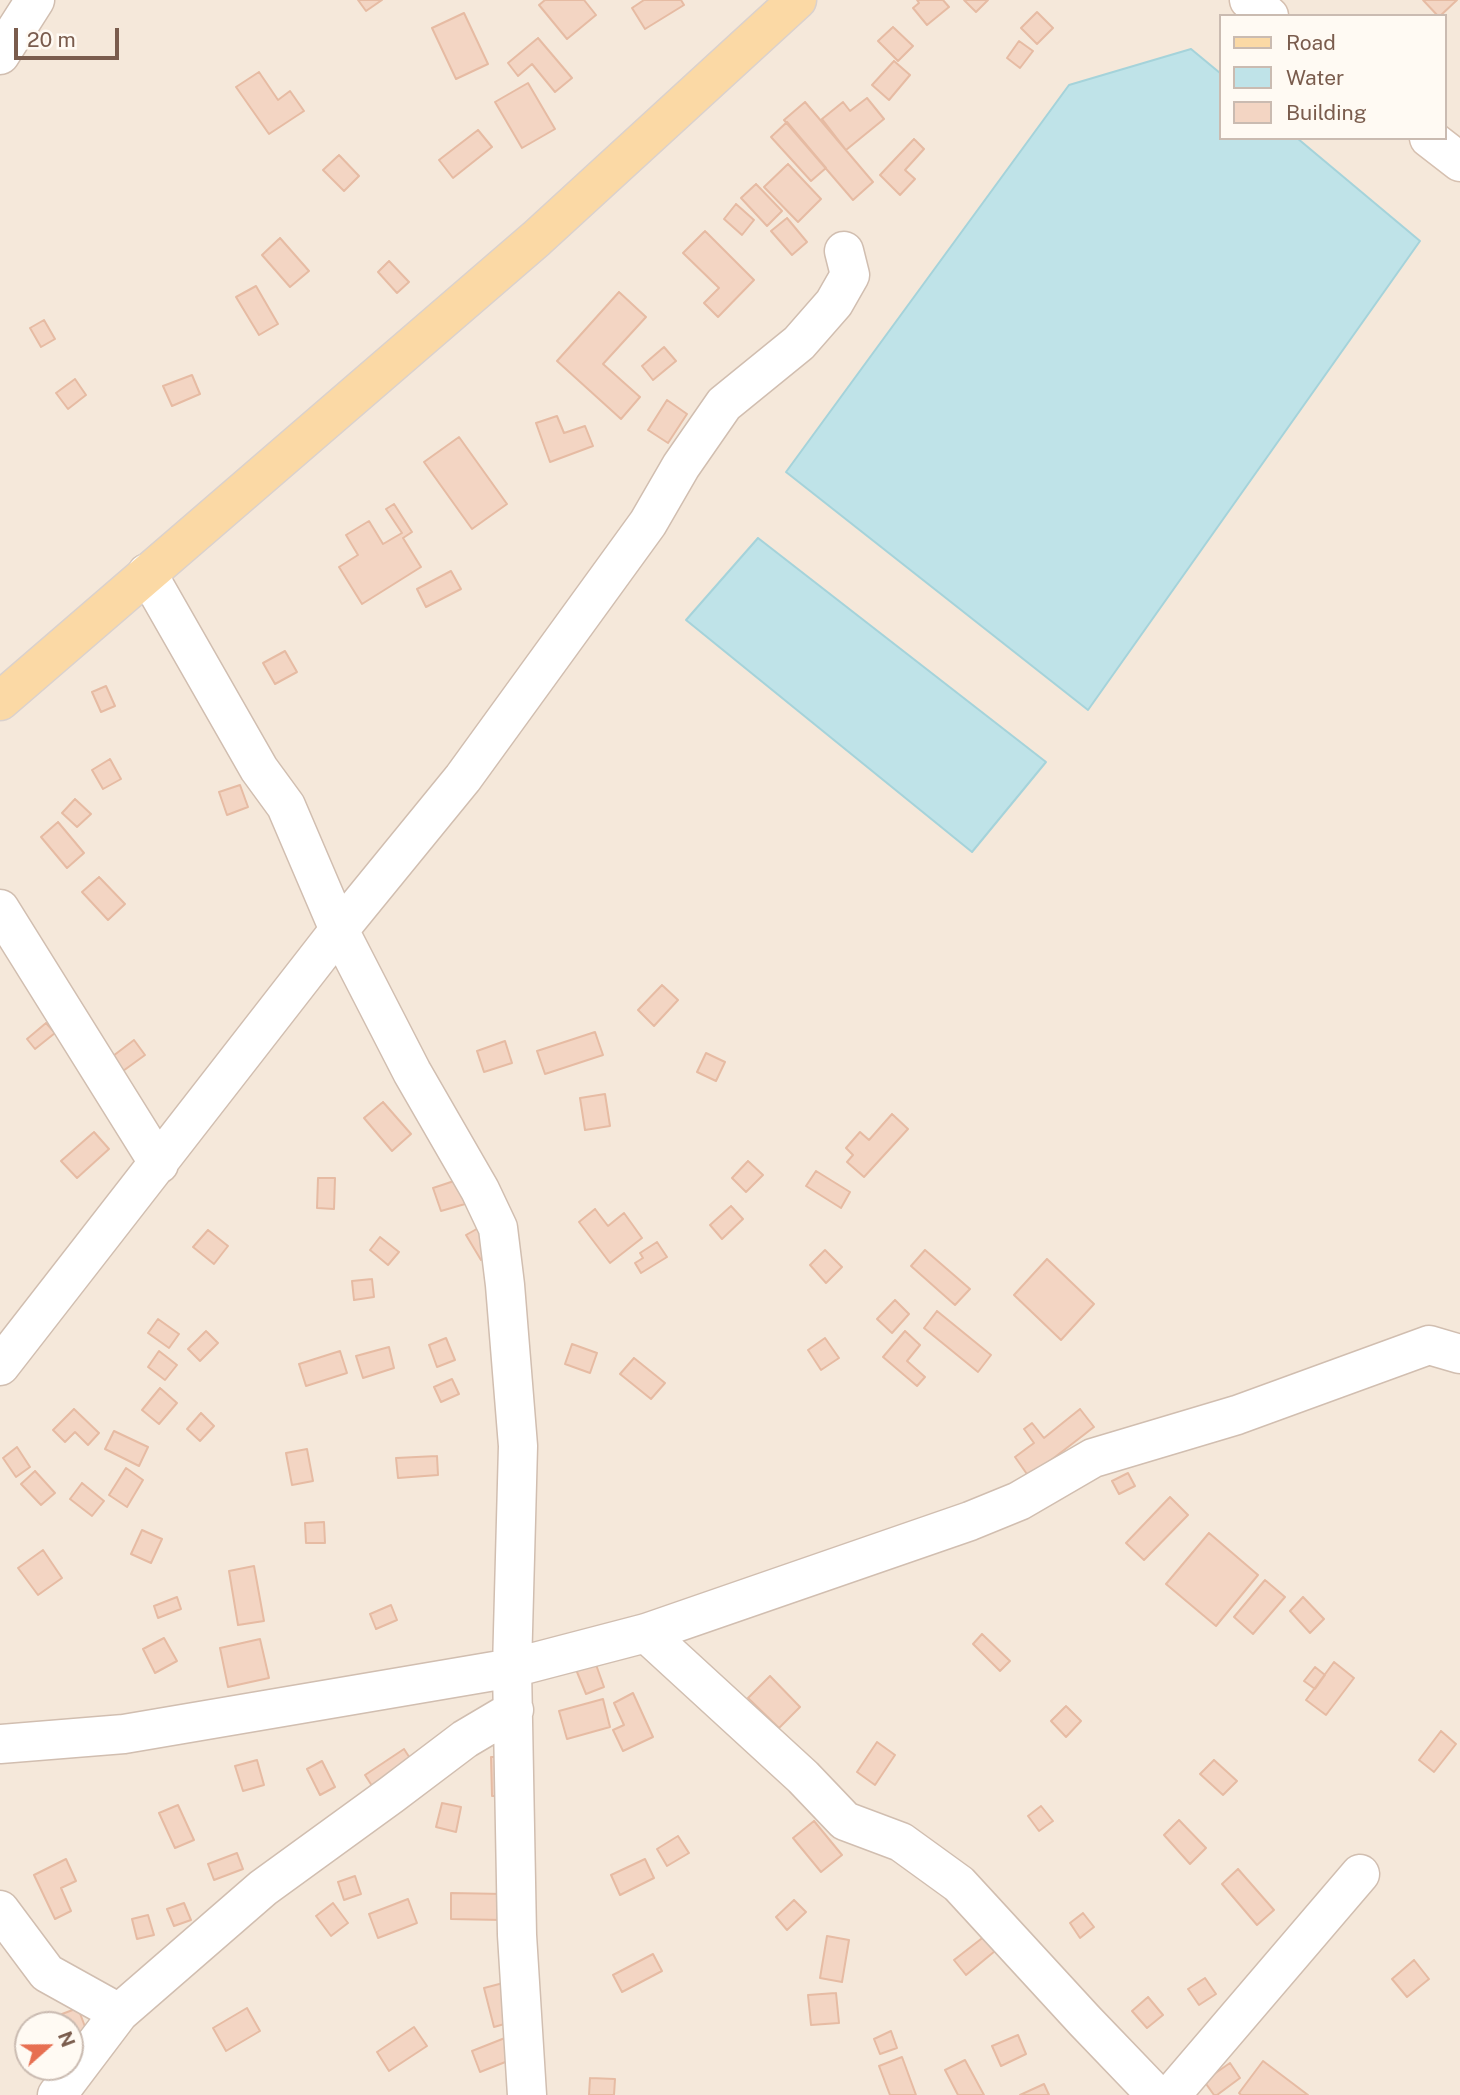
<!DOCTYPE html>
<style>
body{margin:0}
#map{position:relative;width:1460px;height:2095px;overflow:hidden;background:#fdf6ec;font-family:"Public Sans",sans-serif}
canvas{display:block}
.legend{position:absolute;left:1219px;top:14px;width:228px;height:126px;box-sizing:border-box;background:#fffaf3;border:2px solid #cabbb1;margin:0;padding:9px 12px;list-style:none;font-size:21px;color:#7a5c4d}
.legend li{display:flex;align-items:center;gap:14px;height:35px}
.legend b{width:35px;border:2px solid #cabbb1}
.north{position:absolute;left:14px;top:2011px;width:70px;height:70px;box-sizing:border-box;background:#fffaf3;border:2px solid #cabbb1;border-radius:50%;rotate:69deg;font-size:19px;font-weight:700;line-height:28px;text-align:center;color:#7a5c4d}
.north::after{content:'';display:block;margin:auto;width:24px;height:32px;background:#e76f51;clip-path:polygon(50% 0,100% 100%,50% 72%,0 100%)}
.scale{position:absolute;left:14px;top:28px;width:105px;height:32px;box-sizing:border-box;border:4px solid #7a5c4d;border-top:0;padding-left:9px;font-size:21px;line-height:24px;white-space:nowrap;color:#7a5c4d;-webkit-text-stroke:5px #fffaf3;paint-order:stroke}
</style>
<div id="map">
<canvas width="1460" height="2095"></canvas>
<ul class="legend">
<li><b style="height:9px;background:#fbd9a5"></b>Road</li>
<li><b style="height:19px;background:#bfe3e8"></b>Water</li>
<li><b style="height:19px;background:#f3d5c3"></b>Building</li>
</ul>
<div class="north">N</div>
<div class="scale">20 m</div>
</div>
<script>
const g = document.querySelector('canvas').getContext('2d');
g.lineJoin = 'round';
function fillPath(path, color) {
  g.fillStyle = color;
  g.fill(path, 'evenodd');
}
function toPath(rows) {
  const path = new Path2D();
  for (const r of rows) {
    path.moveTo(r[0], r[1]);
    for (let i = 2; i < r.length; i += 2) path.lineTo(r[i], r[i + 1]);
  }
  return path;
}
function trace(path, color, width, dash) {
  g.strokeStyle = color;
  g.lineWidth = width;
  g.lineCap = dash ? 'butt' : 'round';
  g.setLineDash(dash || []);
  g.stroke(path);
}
const residential = toPath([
 [0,0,1460,0,1460,2095,0,2095],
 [1220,16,1444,16,1444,138,1220,138],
 [28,2025,70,2025,70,2067,28,2067]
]);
const water = toPath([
 [1191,49,1220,73,1220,138,1297,138,1420,241,1088,710,786,472,1069,85,1191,49],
 [758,538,1046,762,972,852,686,620,758,538]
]);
const building = toPath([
 [358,0,382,0,366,11,358,0],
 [545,0,584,0,596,15,567,39,539,5,545,0],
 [644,0,681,0,684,5,645,29,632,8,644,0],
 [917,0,943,0,949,7,927,25,913,8,919,3,917,0],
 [964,0,988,0,976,12,964,0],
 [1423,0,1457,0,1440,16,1438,16,1423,0],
 [1037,12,1053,28,1037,44,1021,28,1037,12],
 [464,13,488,64,456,79,432,28,464,13],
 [893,27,913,46,898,61,878,41,893,27],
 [538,38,572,78,555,92,532,64,518,76,508,63,538,38],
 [1019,41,1033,51,1020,68,1007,58,1019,41],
 [894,61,910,75,889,100,872,85,894,61],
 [259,72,278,100,290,91,304,111,269,134,236,87,259,72],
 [528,83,555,129,522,148,495,102,528,83],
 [867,98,884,119,846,150,822,119,843,102,850,111,867,98],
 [805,102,873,182,853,200,784,120,805,102],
 [787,122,826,168,811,181,771,137,787,122],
 [478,130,492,147,453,178,439,160,478,130],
 [914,139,924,149,905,170,915,179,900,195,880,175,914,139],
 [339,155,359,176,344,191,323,170,339,155],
 [788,164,821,199,798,222,764,187,788,164],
 [756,184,782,211,767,226,741,198,756,184],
 [736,204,754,220,742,235,724,219,736,204],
 [787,218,807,242,792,255,771,231,787,218],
 [705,231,754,280,718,317,704,303,719,288,683,253,705,231],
 [280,238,309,271,290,287,262,255,280,238],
 [389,261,409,282,397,293,378,272,389,261],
 [256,286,278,324,259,335,236,297,256,286],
 [619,292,646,317,603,364,640,397,621,419,557,361,619,292],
 [44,320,55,339,41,347,30,328,44,320],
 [664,347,676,361,653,380,642,366,664,347],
 [192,375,200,394,172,406,163,386,192,375],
 [75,379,86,395,68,409,56,393,75,379],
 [667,400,687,414,668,443,648,430,667,400],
 [557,416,564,433,585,426,593,446,550,462,536,423,557,416],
 [459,437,507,504,472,529,424,462,459,437],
 [394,504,412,532,403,538,421,567,362,604,339,567,358,555,346,535,369,521,383,544,402,533,386,509,394,504],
 [451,571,461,589,426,607,417,589,451,571],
 [285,651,297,672,275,684,263,663,285,651],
 [106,686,115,706,101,712,92,692,106,686],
 [110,759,121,779,103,789,92,770,110,759],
 [240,785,248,807,227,815,219,792,240,785],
 [75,799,91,814,77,827,62,813,75,799],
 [58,822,84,853,67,868,41,837,58,822],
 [99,877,125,904,108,920,82,892,99,877],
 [662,985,678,1000,654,1026,638,1010,662,985],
 [46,1023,55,1033,35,1049,27,1039,46,1023],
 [595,1032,603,1055,545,1074,537,1051,595,1032],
 [134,1040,145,1055,123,1071,113,1056,134,1040],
 [505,1041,512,1063,484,1072,477,1051,505,1041],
 [706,1053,725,1062,716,1081,697,1072,706,1053],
 [605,1094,610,1126,585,1130,580,1098,605,1094],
 [383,1102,411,1134,392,1151,364,1118,383,1102],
 [892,1114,908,1129,864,1177,847,1162,853,1155,846,1148,860,1132,869,1140,892,1114],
 [94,1132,109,1149,77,1178,61,1161,94,1132],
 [748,1161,763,1175,746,1192,732,1178,748,1161],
 [816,1171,850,1192,841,1208,806,1186,816,1171],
 [318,1178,335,1178,334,1209,317,1208,318,1178],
 [457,1180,465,1204,441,1211,433,1188,457,1180],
 [731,1206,743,1219,722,1239,710,1225,731,1206],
 [595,1209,608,1226,624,1213,642,1238,610,1263,579,1222,595,1209],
 [482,1226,498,1250,481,1260,466,1235,482,1226],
 [208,1230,228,1246,214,1264,193,1247,208,1230],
 [380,1237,399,1252,388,1265,370,1250,380,1237],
 [657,1242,667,1257,641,1273,635,1263,643,1258,640,1253,657,1242],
 [825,1250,842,1267,826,1283,810,1265,825,1250],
 [925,1250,970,1289,955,1305,911,1266,925,1250],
 [1047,1259,1094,1304,1061,1340,1014,1295,1047,1259],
 [372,1279,374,1297,354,1300,352,1281,372,1279],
 [895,1300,909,1314,892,1333,877,1319,895,1300],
 [937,1311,991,1355,978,1372,924,1328,937,1311],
 [158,1319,179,1334,169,1348,148,1333,158,1319],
 [206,1331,218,1343,200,1361,188,1349,206,1331],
 [905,1331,920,1345,907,1361,925,1377,917,1386,883,1357,905,1331],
 [446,1338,455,1360,437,1367,429,1345,446,1338],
 [825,1338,839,1358,821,1370,808,1350,825,1338],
 [572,1344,597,1353,590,1373,565,1364,572,1344],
 [389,1347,394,1368,363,1378,356,1356,389,1347],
 [159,1351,177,1365,165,1380,148,1367,159,1351],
 [340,1351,347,1373,306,1386,299,1364,340,1351],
 [634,1358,665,1383,651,1399,620,1374,634,1358],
 [452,1379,459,1394,441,1402,434,1387,452,1379],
 [160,1388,177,1403,159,1424,142,1410,160,1388],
 [74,1409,99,1433,88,1445,75,1432,65,1442,53,1430,74,1409],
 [1080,1409,1094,1427,1029,1477,1015,1457,1034,1443,1024,1429,1032,1423,1044,1438,1080,1409],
 [201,1413,214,1426,200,1441,187,1429,201,1413],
 [114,1431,148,1447,139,1466,105,1449,114,1431],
 [17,1447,30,1467,16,1477,3,1458,17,1447],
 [307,1449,313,1481,292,1485,286,1453,307,1449],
 [437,1456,438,1475,398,1478,396,1458,437,1456],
 [126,1468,143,1480,127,1507,109,1495,126,1468],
 [35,1471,55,1493,41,1505,21,1484,35,1471],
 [1128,1473,1135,1486,1119,1494,1112,1481,1128,1473],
 [82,1483,104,1501,92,1516,70,1499,82,1483],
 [1170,1497,1188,1515,1144,1560,1126,1543,1170,1497],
 [324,1522,325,1543,306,1543,305,1523,324,1522],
 [142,1530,162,1539,151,1563,131,1554,142,1530],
 [1209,1533,1258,1575,1216,1626,1166,1584,1209,1533],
 [43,1550,62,1578,38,1595,18,1568,43,1550],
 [254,1566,264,1621,238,1625,229,1571,254,1566],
 [1265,1580,1285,1597,1253,1634,1234,1617,1265,1580],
 [177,1597,181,1609,158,1618,154,1606,177,1597],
 [1303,1597,1324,1619,1310,1633,1290,1611,1303,1597],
 [391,1605,397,1620,376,1629,370,1614,391,1605],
 [982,1634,1010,1661,1000,1671,973,1644,982,1634],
 [164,1638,177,1661,155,1673,143,1649,164,1638],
 [260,1639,269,1678,228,1687,220,1648,260,1639],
 [594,1659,604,1687,586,1694,575,1667,594,1659],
 [1334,1662,1354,1678,1326,1715,1306,1700,1334,1662],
 [1315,1667,1325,1675,1315,1689,1304,1681,1315,1667],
 [770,1676,800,1707,779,1728,748,1698,770,1676],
 [633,1693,653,1737,623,1751,613,1730,624,1725,614,1703,633,1693],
 [603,1699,610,1727,567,1739,559,1711,603,1699],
 [1066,1706,1081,1721,1066,1737,1051,1721,1066,1706],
 [1441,1731,1456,1744,1434,1772,1419,1760,1441,1731],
 [877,1742,895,1755,875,1785,857,1772,877,1742],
 [404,1749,415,1766,376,1792,365,1775,404,1749],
 [491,1757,510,1757,510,1796,492,1796,491,1757],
 [257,1760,264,1785,243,1791,235,1766,257,1760],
 [1214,1760,1237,1781,1223,1795,1200,1774,1214,1760],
 [322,1761,335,1787,320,1795,307,1769,322,1761],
 [442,1803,461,1807,456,1832,436,1827,442,1803],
 [178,1805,194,1840,175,1848,159,1813,178,1805],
 [1041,1806,1053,1821,1039,1831,1028,1816,1041,1806],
 [1179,1820,1206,1848,1190,1864,1164,1835,1179,1820],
 [814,1821,842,1855,821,1872,793,1838,814,1821],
 [678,1836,689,1853,667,1866,657,1849,678,1836],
 [237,1853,243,1869,214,1880,208,1864,237,1853],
 [66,1859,76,1881,61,1888,71,1911,55,1919,34,1875,66,1859],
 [645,1859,654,1878,620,1895,611,1875,645,1859],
 [1238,1869,1274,1910,1257,1925,1222,1884,1238,1869],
 [355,1876,361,1894,344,1900,338,1882,355,1876],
 [451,1893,503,1894,503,1920,451,1919,451,1893],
 [408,1899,417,1923,378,1938,369,1914,408,1899],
 [794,1900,806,1912,787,1930,776,1917,794,1900],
 [184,1903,191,1920,174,1926,167,1909,184,1903],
 [333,1903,348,1923,331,1936,316,1916,333,1903],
 [1083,1913,1094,1927,1080,1938,1070,1923,1083,1913],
 [148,1915,154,1935,137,1939,132,1919,148,1915],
 [990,1932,1001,1946,966,1975,954,1960,990,1932],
 [827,1936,849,1940,842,1982,820,1978,827,1936],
 [653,1954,662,1971,622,1992,613,1975,653,1954],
 [1414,1960,1429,1979,1407,1997,1392,1979,1414,1960],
 [1205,1978,1216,1994,1199,2005,1188,1989,1205,1978],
 [507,1982,518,2020,494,2027,484,1988,507,1982],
 [836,1993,839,2023,811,2025,808,1995,836,1993],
 [1148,1997,1163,2015,1147,2028,1132,2011,1148,1997],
 [78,2008,87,2032,70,2038,70,2025,66,2025,62,2014,78,2008],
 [247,2008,260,2031,226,2051,213,2028,247,2008],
 [414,2027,427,2046,389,2071,377,2052,414,2027],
 [891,2031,897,2048,880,2054,874,2039,891,2031],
 [1018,2035,1026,2054,1001,2066,992,2046,1018,2035],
 [510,2036,518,2057,480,2072,472,2051,510,2036],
 [902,2057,916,2095,890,2095,879,2066,902,2057],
 [965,2060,984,2095,958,2095,945,2070,965,2060],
 [1263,2061,1308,2095,1241,2095,1239,2093,1263,2061],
 [1230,2063,1240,2078,1217,2095,1214,2095,1204,2081,1230,2063],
 [590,2078,615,2079,614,2095,589,2095,590,2078],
 [1044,2084,1049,2095,1020,2095,1044,2084]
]);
const minor = toPath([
 [0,55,35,0],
 [147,573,259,769,286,806,339,930,412,1072,480,1190,498,1228,505,1285,518,1446,512,1668,517,1935,527,2095],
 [0,909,159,1164],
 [0,1366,339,930,463,778,648,523,681,466,724,404,799,343,834,303,850,275,844,251],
 [646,1633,803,1777,845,1821,901,1842,959,1884,1085,2021,1156,2095],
 [0,1744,124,1734,512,1668,646,1633,970,1521,1019,1501,1093,1458,1237,1415,1429,1345,1460,1354],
 [0,1910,47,1973,119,2013],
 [57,2095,119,2013,263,1888,391,1795,465,1739,514,1710],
 [1171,2095,1360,1874]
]);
const secondary = toPath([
 [1249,0,1269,16],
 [1429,138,1460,162]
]);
const primary = toPath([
 [0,701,536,239,797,0]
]);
fillPath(residential, '#f5e8da');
fillPath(water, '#bfe3e8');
trace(water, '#a5d3da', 2);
fillPath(building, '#f3d5c3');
trace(building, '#e6bba3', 2);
trace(minor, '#d1beb0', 41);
trace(secondary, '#d6c0b0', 41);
trace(primary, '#dad1cd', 41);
trace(minor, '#fff', 38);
trace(secondary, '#fff', 38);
trace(primary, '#fbd9a5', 38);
</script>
